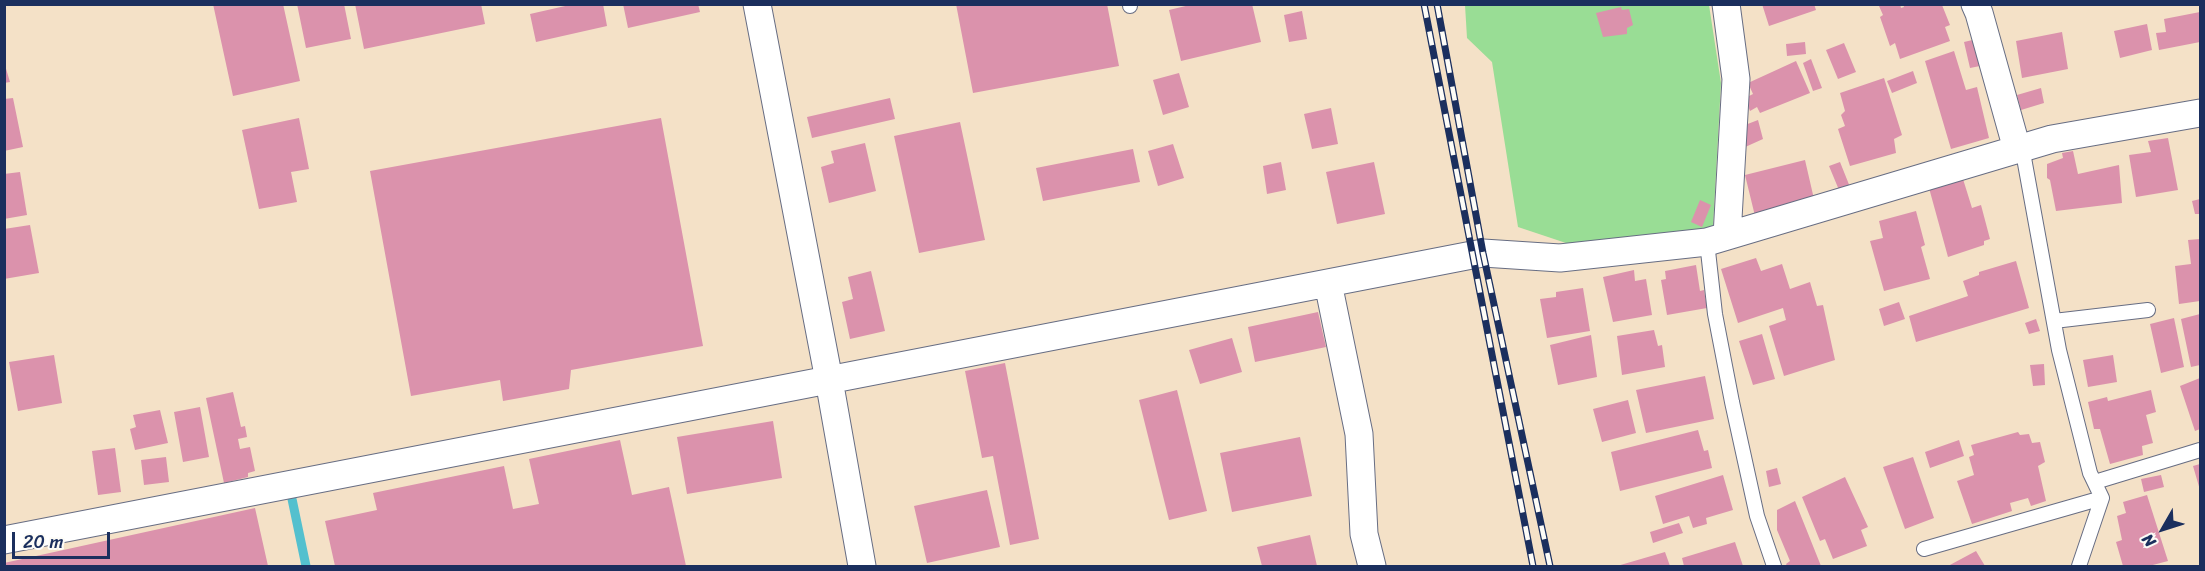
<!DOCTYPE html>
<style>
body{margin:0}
#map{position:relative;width:2205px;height:571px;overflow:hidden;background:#f4e1c7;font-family:Sriracha,sans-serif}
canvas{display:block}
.frame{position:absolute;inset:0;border:6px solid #1b2f5e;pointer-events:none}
.north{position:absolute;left:2133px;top:499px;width:60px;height:60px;-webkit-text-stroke:4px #fdfcf7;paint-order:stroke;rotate:231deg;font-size:16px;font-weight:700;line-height:24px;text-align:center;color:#1b2f5e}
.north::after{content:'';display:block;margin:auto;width:21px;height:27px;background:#1b2f5e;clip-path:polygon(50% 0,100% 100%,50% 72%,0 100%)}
.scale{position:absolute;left:12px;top:532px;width:98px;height:27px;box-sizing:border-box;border:3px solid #1b2f5e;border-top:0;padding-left:8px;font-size:18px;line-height:21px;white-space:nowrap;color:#1b2f5e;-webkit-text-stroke:4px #fdfcf7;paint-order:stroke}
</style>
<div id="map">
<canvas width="2205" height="571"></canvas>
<div class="frame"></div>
<div class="north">N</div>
<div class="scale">20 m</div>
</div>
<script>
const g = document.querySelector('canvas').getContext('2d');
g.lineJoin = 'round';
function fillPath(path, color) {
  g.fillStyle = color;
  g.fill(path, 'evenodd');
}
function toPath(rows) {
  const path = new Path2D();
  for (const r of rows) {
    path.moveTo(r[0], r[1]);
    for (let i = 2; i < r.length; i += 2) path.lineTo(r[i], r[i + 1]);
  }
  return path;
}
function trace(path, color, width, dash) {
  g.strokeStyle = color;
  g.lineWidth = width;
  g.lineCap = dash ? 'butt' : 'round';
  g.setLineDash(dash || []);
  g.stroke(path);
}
const green = toPath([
 [1465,5,1709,5,1721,83,1713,228,1569,244,1518,227,1492,62,1467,38]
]);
const stream = toPath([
 [292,499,306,566]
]);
const building = toPath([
 [213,4,283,4,300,81,233,96],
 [297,4,344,4,351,39,306,48],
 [355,4,481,4,485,24,364,49],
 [574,4,603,4,607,26,536,42,530,14],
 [623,4,698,4,700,12,628,28],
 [956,4,1107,4,1119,66,973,93],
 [1194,4,1252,4,1261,42,1181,61,1169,10],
 [1762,4,1814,4,1816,10,1769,26],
 [1886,4,1900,4,1901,8,1904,7,1903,4,1942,5,1950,25,1945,27,1950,41,1900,59,1895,43,1890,46,1880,17,1883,15,1879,6],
 [1621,7,1622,10,1629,9,1633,25,1627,28,1627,34,1603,37,1596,13],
 [1302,11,1307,39,1289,42,1284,15],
 [2200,12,2200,42,2159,50,2156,33,2166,32,2164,19],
 [2147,24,2152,50,2120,58,2114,31],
 [2062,32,2068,69,2022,78,2016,41],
 [1981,38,1980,66,1970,68,1964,42],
 [1805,42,1806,54,1787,56,1786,44],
 [1844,43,1856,72,1838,79,1826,50],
 [1954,51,1966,90,1977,87,1989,138,1951,149,1925,61],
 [1811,59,1822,88,1813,91,1803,63],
 [1796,61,1810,93,1760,113,1757,107,1750,111,1745,98,1753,94,1748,83],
 [4,62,10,82,4,83],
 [1913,71,1917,83,1892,93,1887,81],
 [1179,73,1189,107,1163,115,1153,80],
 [1884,78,1902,135,1894,139,1896,153,1850,166,1838,129,1845,126,1841,115,1845,111,1840,93],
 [2041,88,2044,103,2021,110,2017,95],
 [13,98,23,147,4,151,4,99],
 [890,98,895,119,812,138,807,117],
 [1331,108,1338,144,1312,149,1304,114],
 [299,118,309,169,291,172,297,202,259,209,242,130],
 [661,118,703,346,571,370,569,389,503,401,500,380,411,396,370,171],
 [1758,120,1763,139,1743,148,1745,125],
 [960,122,985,240,919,253,894,136],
 [2168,138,2178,190,2136,197,2129,155,2151,152,2148,141],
 [865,143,876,191,829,203,821,167,834,163,831,151],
 [1173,144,1184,178,1158,186,1148,151],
 [1133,149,1140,182,1043,201,1036,168],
 [2073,151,2078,174,2119,165,2122,203,2056,211,2050,180,2047,178,2047,164,2063,158,2062,153],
 [1805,160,1814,199,1755,216,1745,175],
 [1281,162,1286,190,1267,194,1263,166],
 [1374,162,1385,214,1337,224,1326,172],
 [1840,162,1850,187,1839,190,1829,166],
 [20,172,27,215,4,219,4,174],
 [1963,179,1972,208,1981,205,1990,239,1984,241,1984,245,1948,257,1929,188],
 [2200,199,2200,214,2195,214,2192,201],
 [1700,200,1711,205,1702,227,1691,222],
 [1916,211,1925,245,1921,247,1930,279,1884,291,1870,241,1883,238,1879,221],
 [30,225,39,273,4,279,4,229],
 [2200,239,2200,301,2179,304,2175,266,2191,264,2188,240],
 [1756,258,1761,271,1782,264,1790,289,1810,282,1817,306,1823,305,1835,360,1784,376,1769,326,1786,320,1783,308,1738,323,1721,269],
 [2016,261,2029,308,1916,342,1909,316,1968,296,1963,281,1979,275,1979,272],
 [1696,265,1700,291,1704,290,1707,308,1667,315,1661,280,1666,279,1665,271],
 [1634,270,1635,281,1646,279,1652,315,1613,322,1603,277],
 [871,271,885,331,850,339,842,302,853,299,848,277],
 [1583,288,1590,331,1547,338,1540,299,1556,297,1556,292],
 [1899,302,1905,319,1884,326,1879,309],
 [1318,312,1326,347,1255,362,1248,327],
 [2200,314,2200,365,2191,367,2181,319],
 [2174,318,2184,367,2161,373,2150,324],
 [2036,319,2040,331,2029,334,2025,323],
 [1654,330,1658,346,1662,345,1665,367,1622,375,1617,336],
 [1762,334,1775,379,1753,385,1739,341],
 [1591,335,1597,377,1558,385,1550,345],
 [1232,338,1242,372,1200,384,1189,350],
 [54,355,62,403,18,411,9,362],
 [2113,355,2117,382,2088,387,2083,360],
 [1005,363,1039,539,1010,545,993,456,982,458,965,371],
 [2044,364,2045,385,2033,386,2030,365],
 [1705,376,1714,419,1646,433,1636,390],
 [2200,378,2200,429,2195,431,2180,386],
 [1177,390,1207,511,1169,520,1139,400],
 [2151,390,2156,412,2146,415,2153,443,2142,446,2143,455,2110,464,2100,429,2094,429,2088,402,2107,397,2108,401],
 [233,392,241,427,245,426,247,437,238,439,240,449,250,447,255,471,248,473,248,477,224,483,206,398],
 [1628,400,1636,433,1602,442,1593,409],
 [200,407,209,457,183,462,174,412],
 [160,410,168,443,135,450,130,429,136,427,133,415],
 [773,421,782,478,687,494,677,437],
 [1698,430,1704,451,1708,450,1712,468,1620,491,1611,452],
 [2018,432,2020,435,2029,434,2032,443,2040,442,2045,462,2038,466,2046,501,2031,506,2028,498,2010,503,2012,511,1972,524,1957,481,1974,475,1969,457,1974,455,1971,445],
 [1300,437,1312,496,1232,512,1220,453],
 [620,440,632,495,669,487,686,566,335,566,325,521,377,510,373,493,504,466,513,509,539,504,529,459],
 [1959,440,1964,456,1930,468,1925,452],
 [115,448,121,492,98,495,92,451],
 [166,457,169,482,144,485,141,460],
 [1913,457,1934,518,1905,529,1883,467],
 [2200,464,2200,490,2193,466],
 [1777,468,1781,484,1769,487,1766,471],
 [1723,475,1733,510,1706,518,1707,524,1693,528,1689,516,1663,524,1655,496],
 [2161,475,2164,487,2144,492,2141,479],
 [1845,477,1868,527,1861,530,1867,546,1833,559,1825,539,1820,541,1802,497],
 [987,490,1000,547,927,563,914,506],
 [2147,495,2168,561,2149,566,2123,566,2116,542,2122,540,2117,516,2126,513,2123,502],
 [1795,501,1821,566,1787,566,1786,564,1790,561,1777,530,1777,510],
 [255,508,268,566,4,566,4,563],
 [1679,523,1683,533,1653,543,1650,532],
 [1310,535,1317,566,1262,566,1257,547],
 [1735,542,1743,566,1684,566,1682,558],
 [1976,551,1985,566,1948,566],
 [1665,552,1670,566,1617,566]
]);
const service = toPath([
 [1130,4,1130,6],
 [2022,147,2059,350,2090,473,2102,498,2079,566],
 [1707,242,1715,314,1732,402,1757,516,1774,566],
 [2054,321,2148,310],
 [2095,482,2200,450],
 [1924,549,2102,498]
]);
const minor = toPath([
 [757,4,829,380,862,566],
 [1726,4,1736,79,1727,236],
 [1975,4,1979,13,2017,149],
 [1328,283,1359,434,1364,534,1372,566],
 [4,540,1472,255,1483,253,1560,258,1707,242,2052,139,2200,113]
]);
const rail = toPath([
 [1424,4,1533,566],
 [1437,4,1483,253,1550,566]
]);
fillPath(green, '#99dd95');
trace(stream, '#54c0ce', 9);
fillPath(building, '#db92ac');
trace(service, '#676d83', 16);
trace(minor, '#676d83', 29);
trace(service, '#fff', 14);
trace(minor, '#fff', 27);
trace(rail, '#1b2f5e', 7);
trace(rail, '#fdfcf7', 4.5, [14]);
</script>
